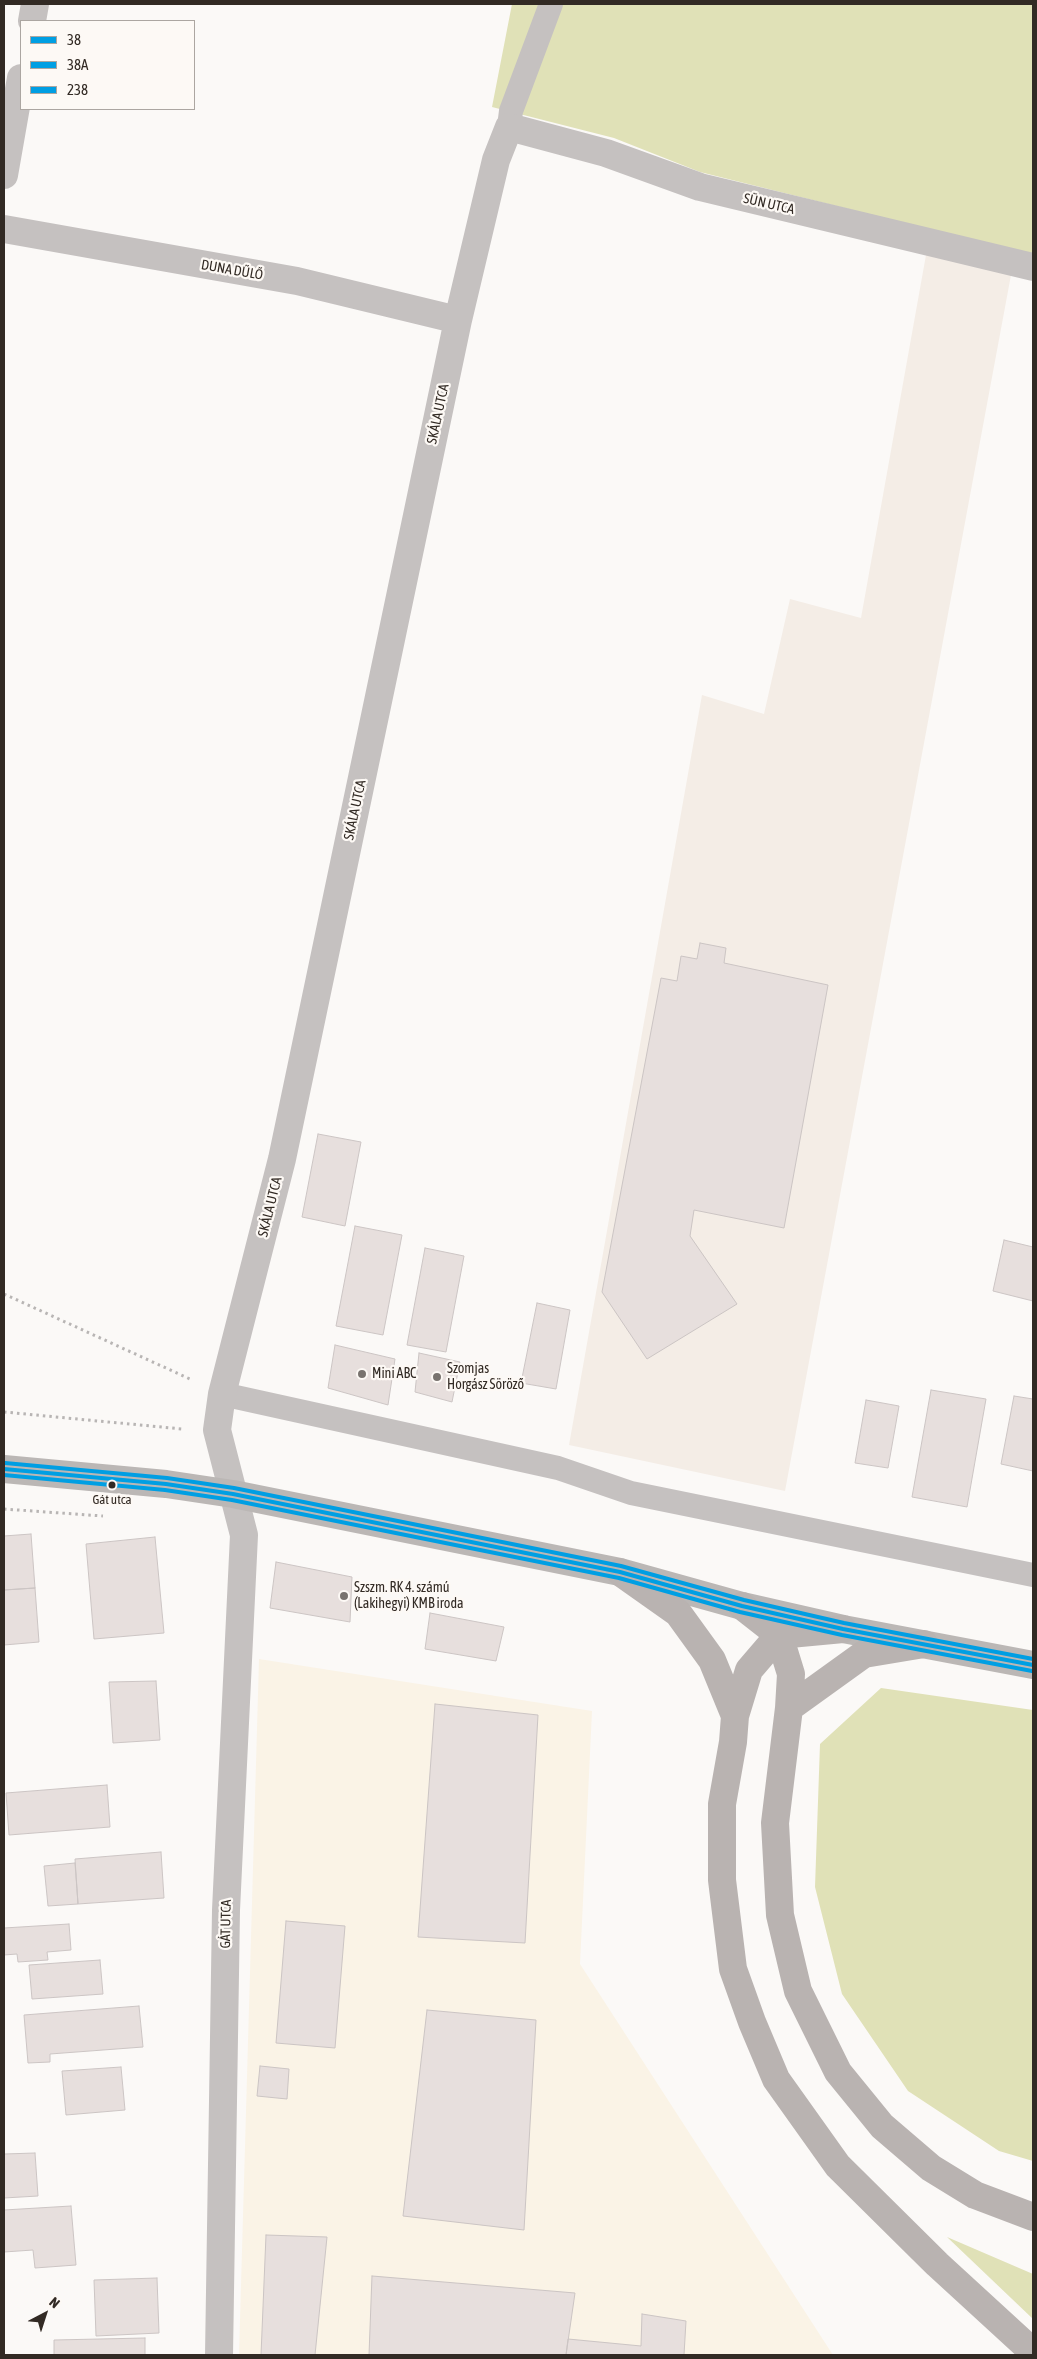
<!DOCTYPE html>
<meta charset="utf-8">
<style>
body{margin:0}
#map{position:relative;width:1037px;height:2359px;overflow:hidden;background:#fbf9f7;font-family:"Asap Condensed",sans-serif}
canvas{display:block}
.frame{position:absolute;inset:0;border:5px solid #322a24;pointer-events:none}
.legend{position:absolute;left:20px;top:20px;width:175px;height:90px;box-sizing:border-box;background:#fdf9f5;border:1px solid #aca6a1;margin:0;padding:6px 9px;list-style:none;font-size:15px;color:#322a24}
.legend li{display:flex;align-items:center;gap:10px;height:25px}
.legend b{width:25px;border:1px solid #aca6a1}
.north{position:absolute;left:20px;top:2289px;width:50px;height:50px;-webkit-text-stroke:4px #fdf9f5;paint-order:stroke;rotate:40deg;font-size:14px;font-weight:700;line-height:20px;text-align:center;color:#322a24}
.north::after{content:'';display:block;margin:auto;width:18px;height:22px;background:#322a24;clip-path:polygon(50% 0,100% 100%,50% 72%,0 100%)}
</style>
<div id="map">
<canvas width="1037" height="2359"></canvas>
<div class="frame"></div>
<ul class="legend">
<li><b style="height:6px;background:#009fe3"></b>38</li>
<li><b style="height:6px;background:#009fe3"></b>38A</li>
<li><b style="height:6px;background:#009ee3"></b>238</li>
</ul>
<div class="north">N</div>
</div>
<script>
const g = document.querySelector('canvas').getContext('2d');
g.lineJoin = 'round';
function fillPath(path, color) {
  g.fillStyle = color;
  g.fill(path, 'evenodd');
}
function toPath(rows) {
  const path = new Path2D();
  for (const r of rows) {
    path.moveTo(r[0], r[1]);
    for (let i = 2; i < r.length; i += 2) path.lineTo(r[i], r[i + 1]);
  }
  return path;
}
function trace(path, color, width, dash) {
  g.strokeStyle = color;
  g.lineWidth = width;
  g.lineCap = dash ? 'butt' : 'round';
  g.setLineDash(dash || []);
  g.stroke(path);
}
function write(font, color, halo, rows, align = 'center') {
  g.font = font + ' "Asap Condensed",sans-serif';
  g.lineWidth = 4.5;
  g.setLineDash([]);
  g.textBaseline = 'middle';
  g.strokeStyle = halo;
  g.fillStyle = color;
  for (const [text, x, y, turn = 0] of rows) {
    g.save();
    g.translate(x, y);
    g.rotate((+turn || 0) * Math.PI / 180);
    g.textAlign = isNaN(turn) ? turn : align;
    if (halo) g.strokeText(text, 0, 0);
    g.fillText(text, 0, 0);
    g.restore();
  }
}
const built = toPath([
 [926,255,1011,275,785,1491,569,1445,702,695,764,714,790,599,861,618]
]);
const industrial = toPath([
 [259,1659,592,1711,580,1964,833,2355,239,2355]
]);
const green = toPath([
 [512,4,1033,4,1033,255,700,172,614,138,492,107],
 [881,1688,1033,1710,1033,2161,999,2151,908,2091,842,1994,815,1887,820,1744],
 [947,2237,1033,2274,1033,2319]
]);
const building = toPath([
 [700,943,726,948,724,963,828,985,784,1228,694,1210,690,1236,737,1304,647,1359,602,1292,661,978,677,981,681,956,697,959,700,943],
 [318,1134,361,1142,345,1226,302,1217,318,1134],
 [355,1226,402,1235,383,1335,336,1326,355,1226],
 [1004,1240,1033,1247,1033,1301,993,1291,1004,1240],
 [425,1248,464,1256,446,1352,407,1345,425,1248],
 [537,1303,570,1310,556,1389,521,1383,537,1303],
 [335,1345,395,1359,388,1405,328,1388,335,1345],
 [419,1353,460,1362,452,1402,415,1392,419,1353],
 [931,1390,986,1399,967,1507,912,1497,931,1390],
 [1014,1396,1033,1399,1033,1471,1001,1464,1014,1396],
 [866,1400,899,1406,888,1468,855,1463,866,1400],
 [31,1534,35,1588,4,1590,4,1536,31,1534],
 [155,1537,164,1633,94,1639,86,1544,155,1537],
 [276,1562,352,1577,350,1622,270,1608,276,1562],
 [35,1588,39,1642,4,1645,4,1590,35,1588],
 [430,1613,504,1627,496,1661,425,1649,430,1613],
 [156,1681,160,1740,113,1743,109,1682,156,1681],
 [435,1704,538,1715,525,1943,418,1937,435,1704],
 [107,1785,110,1827,9,1835,6,1793,107,1785],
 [161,1852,164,1898,78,1904,75,1859,161,1852],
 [75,1863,78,1904,48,1906,44,1866,75,1863],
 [286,1921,345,1926,335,2048,276,2043,286,1921],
 [69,1924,71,1950,47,1952,48,1960,18,1962,17,1954,4,1955,4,1928,69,1924],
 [100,1960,103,1994,32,1999,29,1965,100,1960],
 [139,2006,143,2047,50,2054,50,2062,28,2063,24,2015,139,2006],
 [427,2010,536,2020,524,2230,403,2216,427,2010],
 [260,2066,289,2069,287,2099,257,2096,260,2066],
 [121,2067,125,2110,66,2115,62,2071,121,2067],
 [35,2153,38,2196,4,2198,4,2154,35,2153],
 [71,2206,76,2265,35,2268,33,2250,4,2252,4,2210,71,2206],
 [266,2235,327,2237,315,2355,261,2355,266,2235],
 [372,2276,575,2293,566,2355,369,2355,372,2276],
 [157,2278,159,2333,96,2336,94,2280,157,2278],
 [642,2314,686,2321,684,2355,566,2355,568,2339,641,2346,642,2314],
 [145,2338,145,2355,54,2355,54,2340,145,2338]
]);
const path = toPath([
 [4,1294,190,1379],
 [4,1412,182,1429],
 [4,1509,103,1516]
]);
const lane = toPath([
 [509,127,511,111,551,4],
 [222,1394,558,1468,631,1493,1033,1575]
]);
const street = toPath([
 [32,21,35,4],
 [4,175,21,78],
 [4,229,297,281,458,320],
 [219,2355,226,1910,244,1535,217,1430,222,1394,282,1159,458,320,496,160,509,127,606,153,700,187,1033,267]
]);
const secondary = toPath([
 [4,1469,166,1484,233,1494,620,1572,742,1606,843,1629,1033,1665]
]);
const highway = toPath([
 [620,1572,678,1613,712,1660,735,1716],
 [742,1606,779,1635,791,1674,789,1708,775,1823,780,1915,798,1991,838,2072,882,2126,931,2168,975,2195,1033,2217],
 [843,1629,779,1635,749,1670,735,1716,733,1742,722,1804,722,1880,733,1969,752,2022,776,2079,838,2166,937,2264,1033,2352],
 [789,1708,864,1654,924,1644]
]);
const bus1 = toPath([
 [4,1469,166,1484,233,1494,620,1572,742,1606,843,1629,1033,1665]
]);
const bus2 = toPath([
 [4,1475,165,1490,232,1500,619,1578,740,1612,842,1635,1032,1671]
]);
const bus3 = toPath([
 [5,1463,167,1478,234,1488,621,1566,744,1600,844,1623,1033,1659]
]);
const markers = [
 [362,1374,5,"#78726e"],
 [437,1377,5,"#78726e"],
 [112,1485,4.5,"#322a24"],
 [344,1596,5,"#78726e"]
];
const busNames = [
 ["Gát utca",112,1500]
];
const streetNames = [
 ["SÜN UTCA",769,204,13],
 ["DUNA DŰLŐ",232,270,10],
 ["SKÁLA UTCA",438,414,-78],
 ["SKÁLA UTCA",355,810,-78],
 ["SKÁLA UTCA",270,1207,-76],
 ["GÁT UTCA",226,1924,-89]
];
const poiNames = [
 ["Szomjas",447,1369],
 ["Horgász Söröző",447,1385],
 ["Mini ABC",372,1374],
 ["Szszm. RK 4. számú",354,1588],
 ["(Lakihegyi) KMB iroda",354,1604]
];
fillPath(built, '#f4ede6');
fillPath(industrial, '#faf3e6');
fillPath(green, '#e0e1b7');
fillPath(building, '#e7dfdd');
trace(building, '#ccc5c4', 1);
trace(path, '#b8b5b4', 3, [2.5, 4]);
trace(lane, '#c5c1c0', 24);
trace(street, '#c5c1c0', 28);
trace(secondary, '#bbb7b5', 28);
trace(highway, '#b9b3b1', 28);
trace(bus1, '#009fe3', 4);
trace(bus2, '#009fe3', 4);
trace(bus3, '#009ee3', 4);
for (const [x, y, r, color] of markers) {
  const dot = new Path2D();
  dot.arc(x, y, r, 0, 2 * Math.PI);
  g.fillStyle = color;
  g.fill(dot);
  trace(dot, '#fdf9f5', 2);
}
write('13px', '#322a24', '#fdf9f5', busNames);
write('14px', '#322a24', '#fdf9f5', streetNames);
write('14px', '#322a24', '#fdf9f5', poiNames, 'left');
</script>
